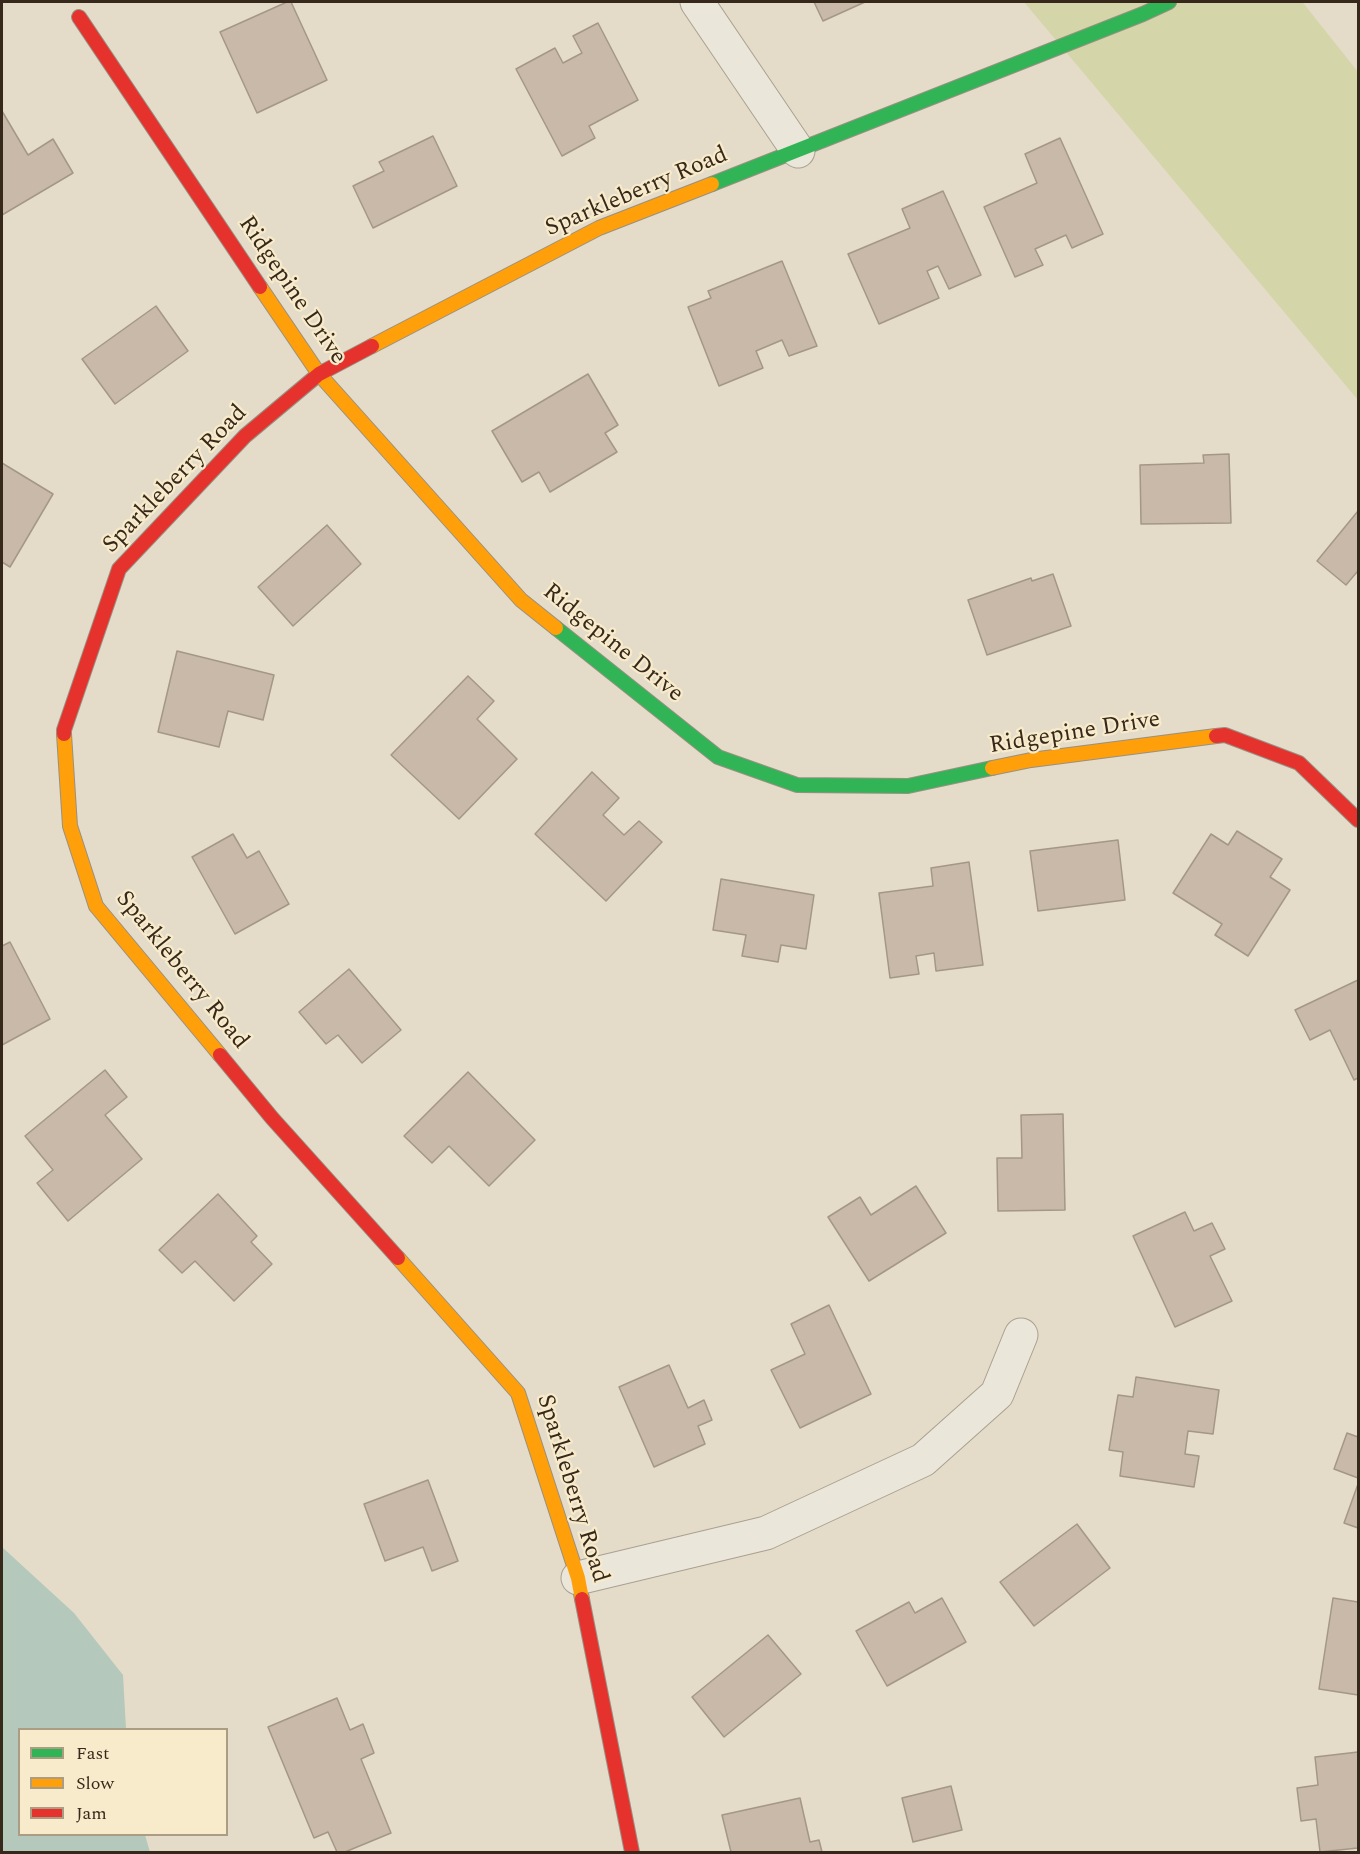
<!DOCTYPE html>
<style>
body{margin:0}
#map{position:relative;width:1360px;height:1854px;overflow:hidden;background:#e4dcc8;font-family:Spectral,serif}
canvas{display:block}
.frame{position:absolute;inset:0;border:3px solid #36281a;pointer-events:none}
.legend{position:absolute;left:18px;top:1728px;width:210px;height:108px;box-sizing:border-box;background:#f8ebcb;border:2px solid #aa9d84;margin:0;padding:8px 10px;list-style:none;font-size:18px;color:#36281a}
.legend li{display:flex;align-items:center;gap:12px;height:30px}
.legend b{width:30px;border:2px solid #aa9d84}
</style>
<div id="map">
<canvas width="1360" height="1854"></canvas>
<div class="frame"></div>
<ul class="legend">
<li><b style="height:8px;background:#30b455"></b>Fast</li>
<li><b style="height:8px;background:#ff9f0a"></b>Slow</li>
<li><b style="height:8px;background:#e5322d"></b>Jam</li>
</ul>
</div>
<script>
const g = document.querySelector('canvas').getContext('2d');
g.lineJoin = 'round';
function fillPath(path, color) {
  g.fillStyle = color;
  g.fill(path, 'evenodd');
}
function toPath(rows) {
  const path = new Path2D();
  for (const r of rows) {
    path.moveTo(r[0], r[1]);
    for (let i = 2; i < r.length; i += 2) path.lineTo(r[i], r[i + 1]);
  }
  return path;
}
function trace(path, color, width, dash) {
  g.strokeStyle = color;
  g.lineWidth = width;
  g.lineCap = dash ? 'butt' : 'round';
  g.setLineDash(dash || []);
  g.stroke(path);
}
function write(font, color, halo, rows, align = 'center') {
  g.font = font + ' Spectral,serif';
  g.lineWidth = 4.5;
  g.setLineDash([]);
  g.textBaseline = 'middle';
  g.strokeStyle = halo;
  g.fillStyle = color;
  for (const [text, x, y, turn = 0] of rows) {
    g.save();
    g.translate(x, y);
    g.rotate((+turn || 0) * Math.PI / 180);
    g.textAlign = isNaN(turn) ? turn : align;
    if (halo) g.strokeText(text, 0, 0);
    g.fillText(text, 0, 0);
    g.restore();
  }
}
const green = toPath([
 [1024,2,1302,2,1304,4,1358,72,1358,400]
]);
const water = toPath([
 [2,1547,74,1613,123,1675,126,1729,20,1730,20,1834,145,1835,150,1852,2,1852]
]);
const building = toPath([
 [287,2,291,2,327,80,257,113,220,32,287,2],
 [814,2,865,2,823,21,814,2],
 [598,23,638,100,589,126,595,138,562,156,516,69,555,48,563,63,582,53,573,36,598,23],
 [2,111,28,155,53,139,73,173,2,215,2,111],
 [433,136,457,186,373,228,353,186,384,171,379,162,433,136],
 [1060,138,1103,234,1072,248,1066,235,1035,249,1043,265,1015,277,984,207,1037,183,1025,154,1060,138],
 [943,191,981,275,949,289,938,266,927,271,939,298,879,324,848,254,910,228,902,209,943,191],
 [782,261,817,346,789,356,782,340,756,351,763,368,719,386,688,307,711,298,708,291,782,261],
 [156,306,188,351,115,404,82,359,156,306],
 [588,374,618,425,605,433,617,452,550,492,539,472,522,482,492,431,588,374],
 [1229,454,1231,523,1141,524,1140,465,1204,463,1203,455,1229,454],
 [2,463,53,494,10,567,2,562,2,463],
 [1358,511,1358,573,1357,572,1346,585,1317,561,1358,511],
 [327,525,361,564,293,626,258,587,327,525],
 [1053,574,1071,626,987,655,968,600,1031,578,1032,581,1053,574],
 [177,651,274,675,263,720,228,711,219,747,158,732,177,651],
 [468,676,494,701,477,719,517,759,459,819,391,755,468,676],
 [592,772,619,798,603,815,624,835,639,821,662,842,606,901,535,834,592,772],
 [1237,831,1282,859,1270,877,1290,890,1248,956,1215,935,1222,924,1173,893,1211,834,1228,845,1237,831],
 [233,834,247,858,259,851,289,904,235,934,192,857,233,834],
 [1118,840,1125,900,1038,911,1030,851,1118,840],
 [969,862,983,965,936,971,934,953,916,956,919,974,890,978,879,893,933,886,931,868,969,862],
 [721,879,814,895,806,949,781,945,778,962,742,956,746,935,713,930,721,879],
 [10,942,50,1019,2,1045,2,946,10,942],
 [349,969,401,1030,362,1063,338,1035,326,1044,299,1012,349,969],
 [1358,980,1358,1078,1354,1080,1330,1030,1310,1040,1295,1010,1358,980],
 [105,1070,127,1097,105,1115,142,1159,68,1221,37,1183,53,1170,25,1136,105,1070],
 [468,1072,535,1140,489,1186,449,1146,432,1163,404,1136,468,1072],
 [1063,1114,1065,1210,998,1211,997,1158,1022,1158,1021,1115,1063,1114],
 [916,1186,946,1233,869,1281,828,1217,860,1197,871,1215,916,1186],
 [218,1194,257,1236,251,1242,272,1264,234,1301,195,1261,182,1273,159,1250,218,1194],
 [1185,1212,1194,1231,1212,1223,1225,1249,1210,1256,1232,1301,1175,1327,1133,1236,1185,1212],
 [829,1305,871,1394,800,1428,771,1370,805,1354,791,1324,829,1305],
 [669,1365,688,1408,704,1400,712,1420,698,1426,705,1444,654,1467,619,1387,669,1365],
 [1136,1377,1219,1390,1213,1434,1188,1431,1185,1454,1199,1456,1194,1487,1120,1476,1123,1452,1109,1450,1118,1395,1133,1397,1136,1377],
 [1347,1433,1358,1437,1358,1478,1334,1469,1347,1433],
 [428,1480,458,1561,432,1571,423,1547,385,1561,364,1504,428,1480],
 [1358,1484,1358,1528,1344,1523,1358,1484],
 [1077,1524,1110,1568,1034,1626,1000,1582,1077,1524],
 [942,1598,966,1642,887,1686,856,1631,909,1602,915,1613,942,1598],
 [1333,1598,1358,1602,1358,1695,1319,1689,1333,1598],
 [768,1635,801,1674,724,1737,692,1697,768,1635],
 [337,1698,350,1730,363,1724,374,1753,361,1759,391,1833,345,1852,337,1852,328,1832,314,1838,268,1727,337,1698],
 [1358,1752,1358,1848,1320,1852,1316,1819,1301,1821,1297,1788,1318,1785,1315,1757,1358,1752],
 [951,1786,962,1830,913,1842,902,1798,951,1786],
 [800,1798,810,1842,819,1840,822,1852,731,1852,722,1815,800,1798]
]);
const street = toPath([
 [697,2,798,151],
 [578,1578,766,1533,923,1460,997,1394,1021,1335]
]);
const fast = toPath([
 [712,184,1143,14,1169,2],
 [556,628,718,757,797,785,908,786,992,768]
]);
const slow = toPath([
 [260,287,319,374,521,600,556,628],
 [372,346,599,228,712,184],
 [64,734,70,826,96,906,220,1055],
 [992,768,1031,760,1216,736],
 [398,1258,518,1393,578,1578,582,1599]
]);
const jam = toPath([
 [79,17,260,287],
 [64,734,64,730,119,569,245,436,319,374,372,346],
 [1216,736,1225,735,1299,763,1358,820],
 [220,1055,272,1118,398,1258],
 [582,1599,632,1852]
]);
const streetNames = [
 ["Sparkleberry Road",637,193,-23],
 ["Ridgepine Drive",291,291,56],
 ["Sparkleberry Road",176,480,-46],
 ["Ridgepine Drive",612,644,39],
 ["Ridgepine Drive",1075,734,-9],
 ["Sparkleberry Road",181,971,51],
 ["Sparkleberry Road",571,1489,73]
];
fillPath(green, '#d4d5a8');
fillPath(water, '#b4c9bc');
fillPath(building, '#c8b9a8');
trace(building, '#a49787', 1.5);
trace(street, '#a9a092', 35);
trace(fast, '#989082', 16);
trace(slow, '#989082', 16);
trace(jam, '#989082', 16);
trace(street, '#ebe6da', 33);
trace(fast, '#30b455', 14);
trace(slow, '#ff9f0a', 14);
trace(jam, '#e5322d', 14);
write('24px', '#36281a', '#f8ebcb', streetNames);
</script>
